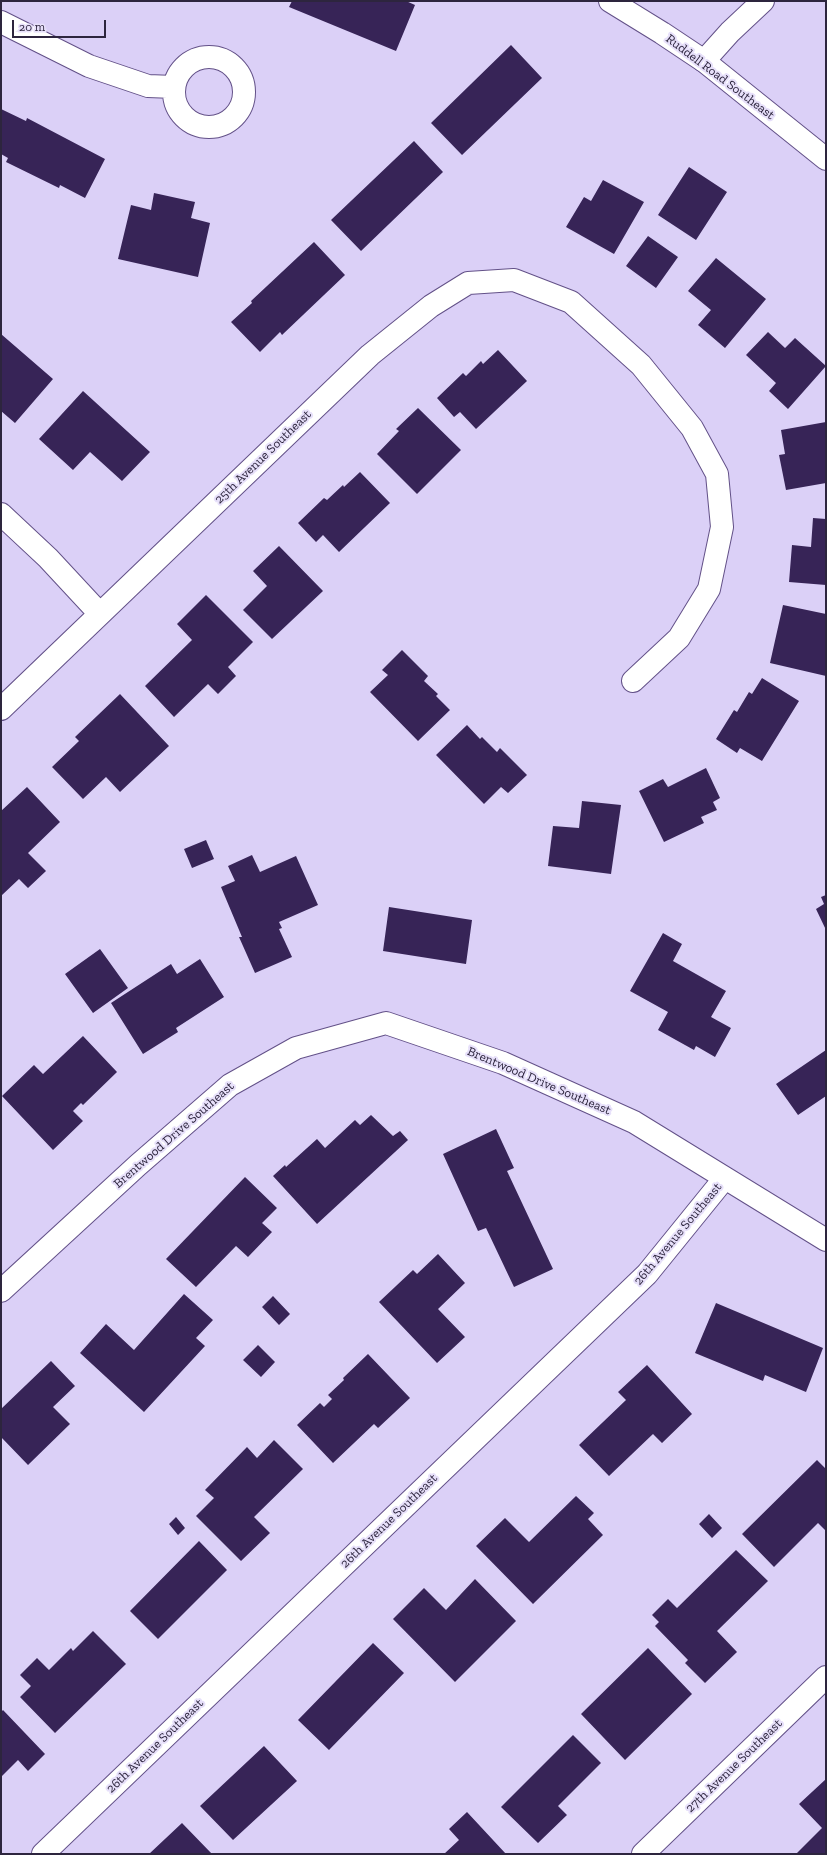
<!DOCTYPE html>
<style>
body{margin:0}
#map{position:relative;width:827px;height:1855px;overflow:hidden;background:#dbd0f7;font-family:"Zilla Slab",serif}
canvas{display:block}
.frame{position:absolute;inset:0;border:2px solid #2d253e;pointer-events:none}
.scale{position:absolute;left:12px;top:20px;width:94px;height:18px;box-sizing:border-box;border:2px solid #2d253e;border-top:0;padding-left:5px;font-size:12px;line-height:14px;white-space:nowrap;color:#2d253e;-webkit-text-stroke:3px #e7e0fa;paint-order:stroke}
</style>
<div id="map">
<canvas width="827" height="1855"></canvas>
<div class="frame"></div>
<div class="scale">20 m</div>
</div>
<script>
const g = document.querySelector('canvas').getContext('2d');
g.lineJoin = 'round';
function fillPath(path, color) {
  g.fillStyle = color;
  g.fill(path, 'evenodd');
}
function toPath(rows) {
  const path = new Path2D();
  for (const r of rows) {
    if (r.length === 3) {
      path.moveTo(r[0] + r[2], r[1]);
      path.arc(r[0], r[1], r[2], 0, 2 * Math.PI);
      continue;
    }
    path.moveTo(r[0], r[1]);
    for (let i = 2; i < r.length; i += 2) path.lineTo(r[i], r[i + 1]);
  }
  return path;
}
function trace(path, color, width, dash) {
  g.strokeStyle = color;
  g.lineWidth = width;
  g.lineCap = dash ? 'butt' : 'round';
  g.setLineDash(dash || []);
  g.stroke(path);
}
function write(font, color, halo, rows, align = 'center') {
  g.font = font + ' "Zilla Slab",serif';
  g.lineWidth = 4;
  g.setLineDash([]);
  g.textBaseline = 'middle';
  g.strokeStyle = halo;
  g.fillStyle = color;
  for (const [text, x, y, turn = 0] of rows) {
    g.save();
    g.translate(x, y);
    g.rotate((+turn || 0) * Math.PI / 180);
    g.textAlign = isNaN(turn) ? turn : align;
    if (halo) g.strokeText(text, 0, 0);
    g.fillText(text, 0, 0);
    g.restore();
  }
}
const building = toPath([
 [292,1,406,1,415,5,396,51,289,7],
 [511,45,542,78,462,155,431,123],
 [1,109,26,121,27,118,105,159,85,198,60,185,59,188,6,162,8,158,1,154],
 [414,141,443,172,361,251,331,220],
 [689,167,727,192,696,240,658,215],
 [603,180,644,202,614,254,566,227,584,197,591,201],
 [154,193,195,202,191,218,210,223,198,277,118,259,131,205,151,210],
 [648,236,678,257,656,288,626,266],
 [314,242,345,275,282,335,280,332,260,352,231,322,252,303,251,301],
 [716,258,766,299,725,348,698,325,711,310,688,291],
 [768,332,785,348,795,338,826,366,788,409,769,391,776,383,746,355],
 [1,334,53,379,15,423,1,411],
 [498,350,527,381,476,429,460,412,454,417,437,398,463,373,466,376,481,361,483,364],
 [83,391,150,452,122,481,90,452,73,470,39,439],
 [418,408,461,450,417,494,377,454,399,431,396,429],
 [826,422,826,483,786,490,779,455,785,454,781,430],
 [360,472,390,503,339,552,323,535,316,542,298,523,324,498,327,500,343,485,344,487],
 [813,518,826,519,826,585,789,582,792,545,811,547],
 [279,546,323,591,272,639,243,610,267,586,253,571],
 [206,595,253,642,228,667,236,676,218,694,208,684,174,717,145,686,192,640,177,624],
 [783,605,826,614,826,676,770,663],
 [402,650,428,676,424,681,438,694,436,696,450,710,418,741,370,692,388,675,382,670],
 [762,678,799,701,762,761,740,748,737,753,716,739,734,710,737,712,749,692,752,694],
 [120,694,169,746,120,792,106,777,83,799,52,767,79,741,75,737],
 [467,725,480,739,482,737,497,752,500,748,527,775,508,793,501,787,484,804,436,755],
 [706,768,720,798,713,802,717,810,701,817,704,823,664,842,639,791,663,779,668,787],
 [27,787,60,822,28,853,46,871,28,888,19,879,1,896,1,811],
 [582,801,621,805,611,874,548,866,553,826,579,828],
 [206,840,214,859,192,868,184,849],
 [252,855,260,872,296,856,318,905,279,922,282,928,279,929,292,957,255,973,239,937,242,937,221,887,235,881,228,866],
 [826,895,826,930,816,909,824,904,821,897],
 [389,907,472,920,466,964,383,951],
 [663,933,682,944,673,961,726,991,711,1017,731,1028,715,1057,696,1046,694,1050,658,1030,668,1012,630,991],
 [100,949,128,988,93,1013,65,974],
 [200,959,224,997,176,1028,178,1032,143,1054,111,1003,171,964,177,974],
 [83,1036,117,1072,83,1105,81,1103,73,1111,83,1121,53,1150,2,1096,34,1065,43,1074],
 [826,1050,826,1096,798,1115,776,1084],
 [371,1115,393,1136,400,1131,408,1140,317,1224,273,1176,285,1165,286,1167,317,1139,325,1148,355,1120,360,1125],
 [496,1129,514,1168,507,1171,553,1269,514,1287,486,1228,478,1231,443,1154],
 [245,1177,277,1208,262,1223,272,1232,248,1257,236,1246,196,1287,166,1259],
 [438,1254,465,1283,438,1309,465,1337,437,1363,379,1302,413,1270,417,1274],
 [184,1294,213,1320,196,1338,205,1346,144,1412,80,1353,106,1324,134,1350],
 [273,1296,290,1314,279,1325,262,1307],
 [716,1303,823,1348,806,1392,765,1375,763,1381,695,1353],
 [258,1345,275,1362,261,1377,243,1360],
 [368,1354,410,1398,378,1428,374,1424,333,1463,297,1425,320,1403,324,1407,332,1399,328,1395,344,1380,343,1378],
 [51,1361,75,1386,53,1407,70,1424,28,1465,1,1437,1,1409],
 [647,1365,692,1414,662,1443,653,1434,609,1476,579,1445,626,1400,618,1392],
 [274,1440,303,1469,254,1517,270,1533,241,1561,196,1516,214,1498,205,1490,247,1447,257,1458],
 [817,1460,826,1469,826,1531,818,1523,774,1567,742,1534],
 [576,1496,594,1513,588,1519,603,1535,533,1604,476,1546,505,1518,529,1542],
 [709,1514,722,1528,712,1538,699,1524],
 [176,1517,185,1528,178,1535,169,1524],
 [199,1541,227,1570,158,1639,130,1611],
 [736,1550,768,1581,717,1631,737,1652,705,1683,685,1663,688,1660,655,1626,659,1622,652,1615,668,1599,677,1608],
 [475,1579,516,1621,455,1682,393,1619,424,1588,446,1610],
 [93,1631,126,1664,55,1733,20,1697,31,1686,20,1675,37,1658,49,1670,71,1648,73,1651],
 [373,1643,404,1673,329,1750,298,1720],
 [648,1648,692,1694,625,1760,581,1714],
 [3,1710,45,1754,28,1771,18,1760,1,1777,1,1712],
 [573,1735,601,1763,558,1806,567,1815,538,1843,501,1807],
 [264,1746,297,1781,233,1840,200,1806],
 [826,1779,826,1854,796,1854,822,1828,799,1804],
 [467,1812,506,1854,444,1854,459,1840,449,1829],
 [182,1823,212,1854,149,1854]
]);
const minor = toPath([
 [1,22,89,66,148,86,174,87],
 [209,92,35],
 [704,61,730,32,763,1],
 [1,514,48,558,100,614],
 [1,709,370,355,431,306,468,283,514,280,571,302,641,365,692,428,717,474,722,527,709,589,679,638,633,681],
 [1,1291,138,1165,230,1085,296,1048,386,1023,503,1063,634,1122,826,1240],
 [43,1854,647,1274,724,1179],
 [643,1854,826,1677]
]);
const major = toPath([
 [610,1,662,33,704,61,826,159]
]);
const streetNames = [
 ["Ruddell Road Southeast",720,77,37],
 ["25th Avenue Southeast",263,457,-44],
 ["Brentwood Drive Southeast",539,1081,23],
 ["Brentwood Drive Southeast",174,1135,-41],
 ["26th Avenue Southeast",678,1234,-50],
 ["26th Avenue Southeast",389,1521,-44],
 ["26th Avenue Southeast",155,1746,-44],
 ["27th Avenue Southeast",734,1766,-44]
];
fillPath(building, '#372457');
trace(minor, '#635188', 24);
trace(major, '#635188', 24);
trace(minor, '#fff', 22);
trace(major, '#fff', 22);
write('13px', '#2d253e', '#e7e0fa', streetNames);
</script>
